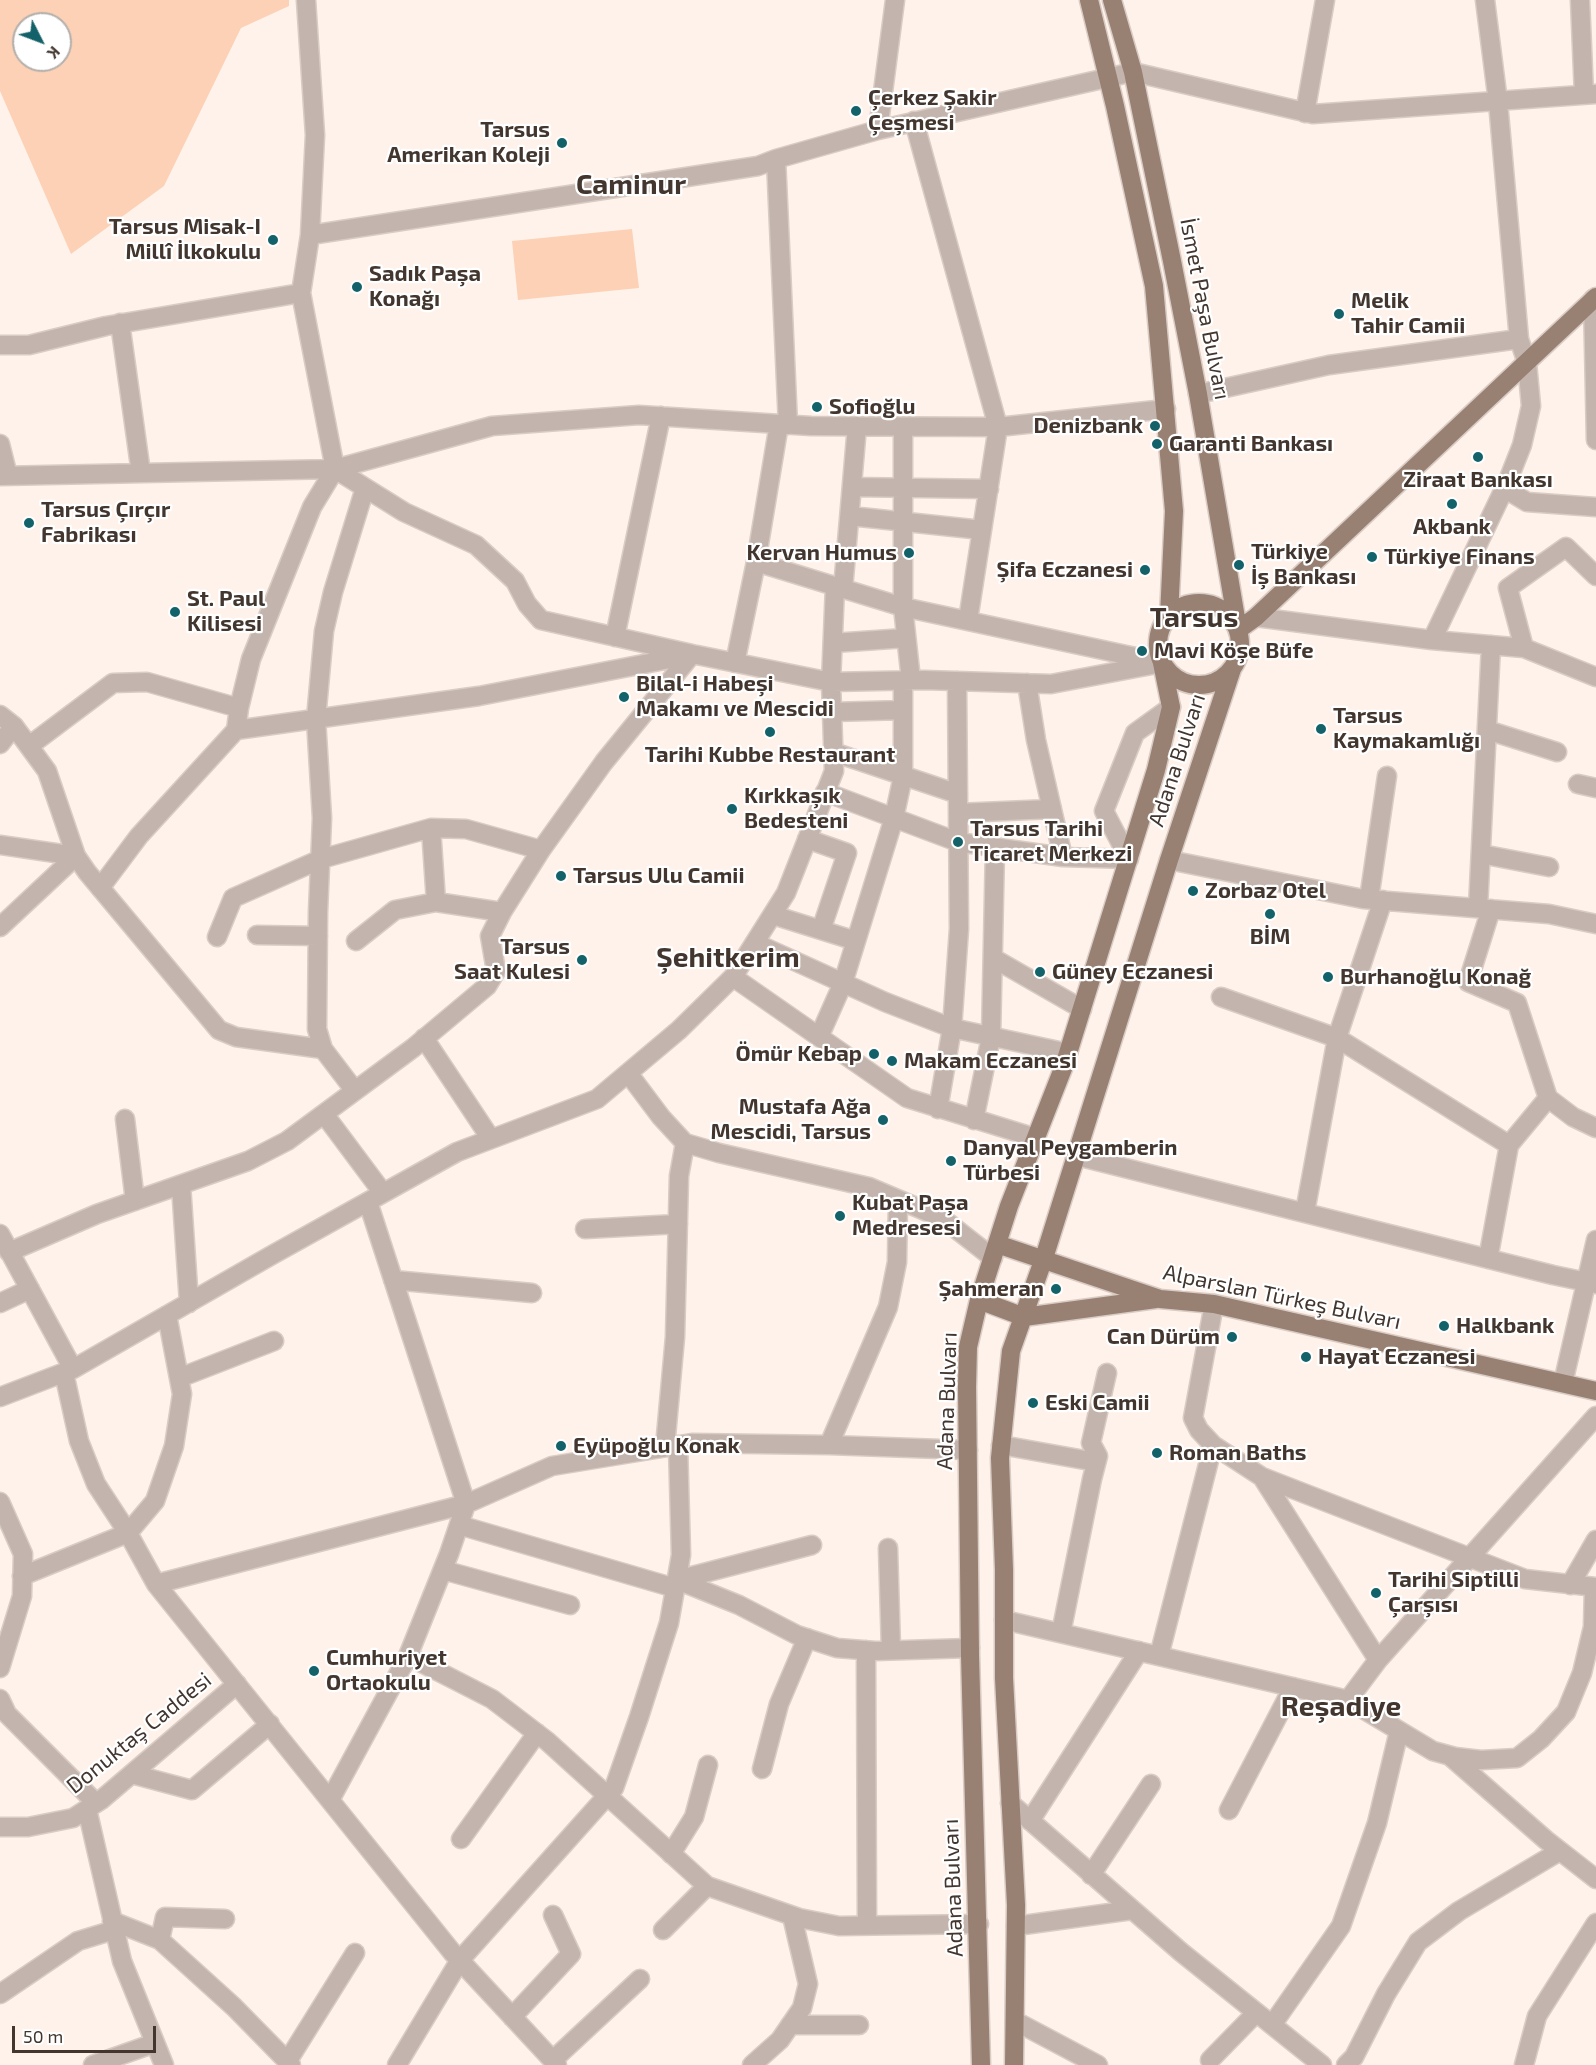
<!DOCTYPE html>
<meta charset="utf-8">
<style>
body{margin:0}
#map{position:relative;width:1596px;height:2065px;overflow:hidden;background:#fff2eb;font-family:"Exo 2",sans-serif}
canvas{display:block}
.north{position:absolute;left:12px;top:12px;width:60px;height:60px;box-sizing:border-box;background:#fff;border:2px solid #b3afac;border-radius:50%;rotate:132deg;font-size:16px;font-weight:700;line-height:24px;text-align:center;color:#42362f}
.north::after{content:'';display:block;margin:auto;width:21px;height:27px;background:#136269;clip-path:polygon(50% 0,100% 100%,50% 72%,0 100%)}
.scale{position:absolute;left:12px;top:2026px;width:144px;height:27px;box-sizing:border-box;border:3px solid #42362f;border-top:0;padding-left:8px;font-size:18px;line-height:21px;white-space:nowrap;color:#42362f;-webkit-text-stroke:4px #fff;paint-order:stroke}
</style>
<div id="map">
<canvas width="1596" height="2065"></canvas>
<div class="north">K</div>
<div class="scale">50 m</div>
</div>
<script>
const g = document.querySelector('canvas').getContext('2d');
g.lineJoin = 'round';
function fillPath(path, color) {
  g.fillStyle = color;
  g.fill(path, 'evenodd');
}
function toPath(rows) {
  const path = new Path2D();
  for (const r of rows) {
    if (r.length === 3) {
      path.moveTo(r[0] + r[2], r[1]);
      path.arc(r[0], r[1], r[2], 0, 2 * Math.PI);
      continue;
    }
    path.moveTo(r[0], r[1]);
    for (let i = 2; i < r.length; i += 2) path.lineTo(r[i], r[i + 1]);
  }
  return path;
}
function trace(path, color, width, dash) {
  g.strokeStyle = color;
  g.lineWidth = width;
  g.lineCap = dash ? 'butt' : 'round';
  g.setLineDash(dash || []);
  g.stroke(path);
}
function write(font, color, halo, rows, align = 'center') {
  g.font = font + ' "Exo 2",sans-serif';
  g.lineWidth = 4.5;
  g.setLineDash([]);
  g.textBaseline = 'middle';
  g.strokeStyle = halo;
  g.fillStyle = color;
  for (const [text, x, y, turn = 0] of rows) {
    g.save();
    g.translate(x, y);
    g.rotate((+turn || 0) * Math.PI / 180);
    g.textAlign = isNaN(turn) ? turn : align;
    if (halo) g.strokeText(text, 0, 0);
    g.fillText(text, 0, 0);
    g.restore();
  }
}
const green = toPath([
 [0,0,289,0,289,6,241,28,164,186,71,254,0,91],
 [24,24,60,24,60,60,24,60],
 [632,229,639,288,518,300,512,241]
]);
const minor = toPath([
 [1580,0,1584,95],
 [1305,113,1325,0],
 [914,121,998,427,968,620],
 [878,130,895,0],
 [776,159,788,425],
 [310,235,758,166,776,159,878,130,1133,72,1313,114,1596,94],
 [1593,299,1596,440],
 [120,323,141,473],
 [0,345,29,345,106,326,301,293],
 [1198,394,1329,365,1519,339],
 [903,427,903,607,911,680],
 [0,444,8,476],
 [335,469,404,512,476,545,515,581,527,604,541,620,692,654,831,682,924,680,1051,684,1162,663],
 [0,476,335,469,492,426,639,415,811,426,998,427,1166,409],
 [852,487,989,489],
 [1504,488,1527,502,1596,507],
 [850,516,982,530],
 [756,562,903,607,1154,661],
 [843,589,857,426],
 [1256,617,1432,640,1524,648,1596,677],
 [615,637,661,416],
 [1432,640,1507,483,1522,445,1531,406,1527,363,1519,339,1498,102,1485,0],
 [833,643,906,638],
 [1524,648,1508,588,1566,547,1596,576],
 [735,663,756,562,779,424],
 [1027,683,1036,740,1063,857],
 [832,712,903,710],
 [0,715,14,726,47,771,76,856,87,872,219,1030,236,1037,323,1049],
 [236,730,479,696,685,656],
 [1487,730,1557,752],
 [0,744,14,726],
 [29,746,113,683,147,682,239,708],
 [833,752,958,794],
 [1578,784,1596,788],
 [825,792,958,842,1063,857,1129,859,1104,811,1135,733,1171,707],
 [958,813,1052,809],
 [431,828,436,902],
 [807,839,847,853,821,930],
 [0,845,76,856],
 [1481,854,1549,867],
 [1169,860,1363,899,1549,914,1596,924],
 [100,888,139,836,236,730,239,708,251,659,312,507,335,469,301,293,310,235,315,135,306,0],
 [1369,899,1387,776],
 [1478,908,1491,645],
 [1491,909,1468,982,1517,1003,1548,1098,1573,1117,1596,1128],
 [773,915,856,941],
 [0,927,76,856],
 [257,935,318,936],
 [217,937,233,898,321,859,431,828,466,829,541,850],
 [356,941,395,910,436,902,502,912],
 [755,943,885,1002,952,1028,1068,1053],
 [993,958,1082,1009],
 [733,977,907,1098,1036,1138],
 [1221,997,1337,1038,1509,1145],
 [819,1037,843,983,894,818,903,776,903,681],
 [424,1038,491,1139],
 [628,1073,661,1117,685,1143,719,1153,869,1187,942,1218,993,1258],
 [355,1091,323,1049,317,1029,318,912,322,818,316,719,324,631,333,592,365,488],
 [938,1109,952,1028,959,929,957,681],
 [324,1114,383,1193],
 [125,1119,135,1201],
 [974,1120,991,1037,995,848],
 [1077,1156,1553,1275,1596,1284],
 [181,1185,189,1303],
 [1305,1212,1337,1038,1383,900],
 [585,1229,678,1224],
 [0,1234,73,1369],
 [9,1252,97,1214,248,1161,287,1141,413,1048,487,986,496,971,490,936,502,912,541,850,604,762,692,654],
 [1488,1259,1509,1145,1548,1098],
 [393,1280,532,1293],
 [0,1303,30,1289],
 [1214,1304,1193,1418,1199,1430,1213,1445,1262,1477,1525,1579,1596,1587],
 [64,1373,79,1441,96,1484,128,1533,156,1584,452,1952,557,2065],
 [179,1378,274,1341],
 [1563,1383,1596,1240],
 [0,1397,73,1369,272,1255,457,1152,597,1099,679,1030,733,977,786,893,834,771,831,682,835,586],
 [829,1445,888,1307,897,1262,898,1200],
 [1001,1445,1096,1462],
 [665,1447,675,1337,679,1176,685,1143],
 [1262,1477,1378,1660],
 [0,1502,23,1554,22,1596,0,1668],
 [459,1525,675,1588],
 [888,1548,891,1650],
 [443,1570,570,1605],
 [22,1576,128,1533,155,1501,174,1446,182,1394,167,1315],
 [677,1580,739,1605,797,1635,837,1648,875,1651,970,1648],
 [677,1580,812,1545],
 [156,1584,466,1504,552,1466,692,1443,829,1445,968,1450],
 [1570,1585,1596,1540],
 [1004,1620,1348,1700,1433,1751,1455,1757,1481,1760,1517,1758,1541,1739,1566,1712,1582,1673,1593,1627,1594,1587],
 [1061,1633,1092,1479,1098,1456,1091,1443,1107,1373],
 [866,1650,867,1925],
 [408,1656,492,1699,547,1741,707,1886,799,1918,839,1926,979,1924],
 [1159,1656,1213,1445],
 [0,1699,7,1714,96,1803],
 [1348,1700,1378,1660,1596,1416],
 [1450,1756,1546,1840,1596,1879],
 [762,1769,779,1704,807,1638],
 [132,1774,192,1790,270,1724],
 [330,1800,408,1656,449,1554,466,1504,368,1202],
 [1010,1803,1181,1952,1322,2065],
 [87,1809,122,1961,164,2065],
 [1229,1810,1293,1687],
 [1030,1821,1139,1651],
 [0,1827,28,1827,73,1818,101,1800,237,1684],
 [461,1839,537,1733],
 [671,1854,694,1817,708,1765],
 [1091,1875,1151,1784],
 [112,1921,160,1940,234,2007,291,2065],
 [1016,1926,1132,1910],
 [663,1930,707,1886],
 [160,1940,165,1917,225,1919],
 [0,1994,78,1941,114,1930],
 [512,2017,571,1954,553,1915],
 [1015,2021,1098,2065],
 [790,2025,859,2025],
 [1272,2025,1341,1926,1377,1823,1399,1731],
 [553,2060,640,1979],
 [1210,2060,1256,2013],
 [287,2062,355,1953],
 [93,2065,155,2043],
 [397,2065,460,1960,614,1788,639,1717,669,1623,681,1555,678,1445],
 [752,2065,780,2040,802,2008,808,1984,792,1916],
 [1346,2065,1354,2057,1386,1994,1418,1942,1459,1911,1560,1851],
 [1524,2065,1537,2016,1596,1923]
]);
const major = toPath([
 [1089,0,1115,106,1154,286,1174,511,1169,616],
 [1112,0,1133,72,1172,261,1198,394,1238,630],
 [1199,644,41],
 [1238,630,1256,617,1596,297],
 [997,1244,1160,1299,1214,1304,1596,1391],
 [979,1300,1024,1317,1156,1299],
 [981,2065,970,1655,967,1387,968,1347,979,1300,1009,1206,1064,1066,1156,770,1171,707,1162,663],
 [1014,2065,1016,1905,1004,1678,1004,1570,1000,1458,1011,1351,1044,1258,1169,860,1232,669]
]);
const markers = [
 [856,111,6,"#136269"],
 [562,143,6,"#136269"],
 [273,240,6,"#136269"],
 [357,287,6,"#136269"],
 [1339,314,6,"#136269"],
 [817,407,6,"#136269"],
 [1155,426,6,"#136269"],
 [1157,444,6,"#136269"],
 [1478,457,6,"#136269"],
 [1452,504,6,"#136269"],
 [29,523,6,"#136269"],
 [909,553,6,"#136269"],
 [1372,557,6,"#136269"],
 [1239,565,6,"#136269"],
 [1145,570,6,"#136269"],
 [175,612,6,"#136269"],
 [1142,651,6,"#136269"],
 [624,697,6,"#136269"],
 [1321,729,6,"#136269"],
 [770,732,6,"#136269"],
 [732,809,6,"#136269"],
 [958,842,6,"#136269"],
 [561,876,6,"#136269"],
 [1193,891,6,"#136269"],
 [1270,914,6,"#136269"],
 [582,960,6,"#136269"],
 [1040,972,6,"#136269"],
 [1328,977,6,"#136269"],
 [874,1054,6,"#136269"],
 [892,1061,6,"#136269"],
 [883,1120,6,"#136269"],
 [951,1161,6,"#136269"],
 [840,1216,6,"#136269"],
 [1056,1289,6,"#136269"],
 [1444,1326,6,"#136269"],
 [1232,1337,6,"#136269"],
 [1306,1357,6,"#136269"],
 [1033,1403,6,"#136269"],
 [561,1446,6,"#136269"],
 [1157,1453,6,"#136269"],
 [1376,1593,6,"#136269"],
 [314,1671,6,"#136269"]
];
const poiNames = [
 ["Çerkez Şakir",868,98],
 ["Çeşmesi",868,123],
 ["Tarsus",550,130,"right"],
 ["Amerikan Koleji",550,155,"right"],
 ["Tarsus Misak-I",261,227,"right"],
 ["Millî İlkokulu",261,252,"right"],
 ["Sadık Paşa",369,274],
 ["Konağı",369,299],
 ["Melik",1351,301],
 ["Tahir Camii",1351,326],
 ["Sofioğlu",829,407],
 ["Denizbank",1143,426,"right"],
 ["Garanti Bankası",1169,444],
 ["Ziraat Bankası",1478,480,"center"],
 ["Tarsus Çırçır",41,510],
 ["Fabrikası",41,535],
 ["Akbank",1452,527,"center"],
 ["Türkiye",1251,552],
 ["İş Bankası",1251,577],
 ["Kervan Humus",897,553,"right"],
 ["Türkiye Finans",1384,557],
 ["Şifa Eczanesi",1133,570,"right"],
 ["St. Paul",187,599],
 ["Kilisesi",187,624],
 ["Mavi Köşe Büfe",1154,651],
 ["Bilal-i Habeşi",636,684],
 ["Makamı ve Mescidi",636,709],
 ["Tarsus",1333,716],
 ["Kaymakamlığı",1333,741],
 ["Tarihi Kubbe Restaurant",770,755,"center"],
 ["Kırkkaşık",744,796],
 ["Bedesteni",744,821],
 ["Tarsus Tarihi",970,829],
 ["Ticaret Merkezi",970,854],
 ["Tarsus Ulu Camii",573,876],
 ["Zorbaz Otel",1205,891],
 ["BİM",1270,937,"center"],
 ["Tarsus",570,947,"right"],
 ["Saat Kulesi",570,972,"right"],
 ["Güney Eczanesi",1052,972],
 ["Burhanoğlu Konağ",1340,977],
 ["Ömür Kebap",862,1054,"right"],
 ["Makam Eczanesi",904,1061],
 ["Mustafa Ağa",871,1107,"right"],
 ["Mescidi, Tarsus",871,1132,"right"],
 ["Danyal Peygamberin",963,1148],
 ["Türbesi",963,1173],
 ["Kubat Paşa",852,1203],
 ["Medresesi",852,1228],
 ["Şahmeran",1044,1289,"right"],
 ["Halkbank",1456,1326],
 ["Can Dürüm",1220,1337,"right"],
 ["Hayat Eczanesi",1318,1357],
 ["Eski Camii",1045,1403],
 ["Eyüpoğlu Konak",573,1446],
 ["Roman Baths",1169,1453],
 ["Tarihi Siptilli",1388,1580],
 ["Çarşısı",1388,1605],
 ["Cumhuriyet",326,1658],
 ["Ortaokulu",326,1683]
];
const streetNames = [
 ["İsmet Paşa Bulvarı",1205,309,79],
 ["Adana Bulvarı",1177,760,-72],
 ["Alparslan Türkeş Bulvarı",1282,1297,12],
 ["Adana Bulvarı",947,1401,-88],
 ["Donuktaş Caddesi",139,1733,-39],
 ["Adana Bulvarı",953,1888,-92]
];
const districtNames = [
 ["Caminur",631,185],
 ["Tarsus",1194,618],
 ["Şehitkerim",728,958],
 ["Reşadiye",1341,1707]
];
fillPath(green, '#fdd1b5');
trace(minor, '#d9ccc5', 21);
trace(major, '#d9ccc5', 21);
trace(minor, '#c3b5ad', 18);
trace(major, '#988072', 18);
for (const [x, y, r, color] of markers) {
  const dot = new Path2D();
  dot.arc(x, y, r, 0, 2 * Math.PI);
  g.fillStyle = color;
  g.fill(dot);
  trace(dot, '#fff', 2);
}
write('bold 22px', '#42362f', '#fff', poiNames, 'left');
write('22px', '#42362f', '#fff', streetNames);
write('bold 28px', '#42362f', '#fff', districtNames);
</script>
